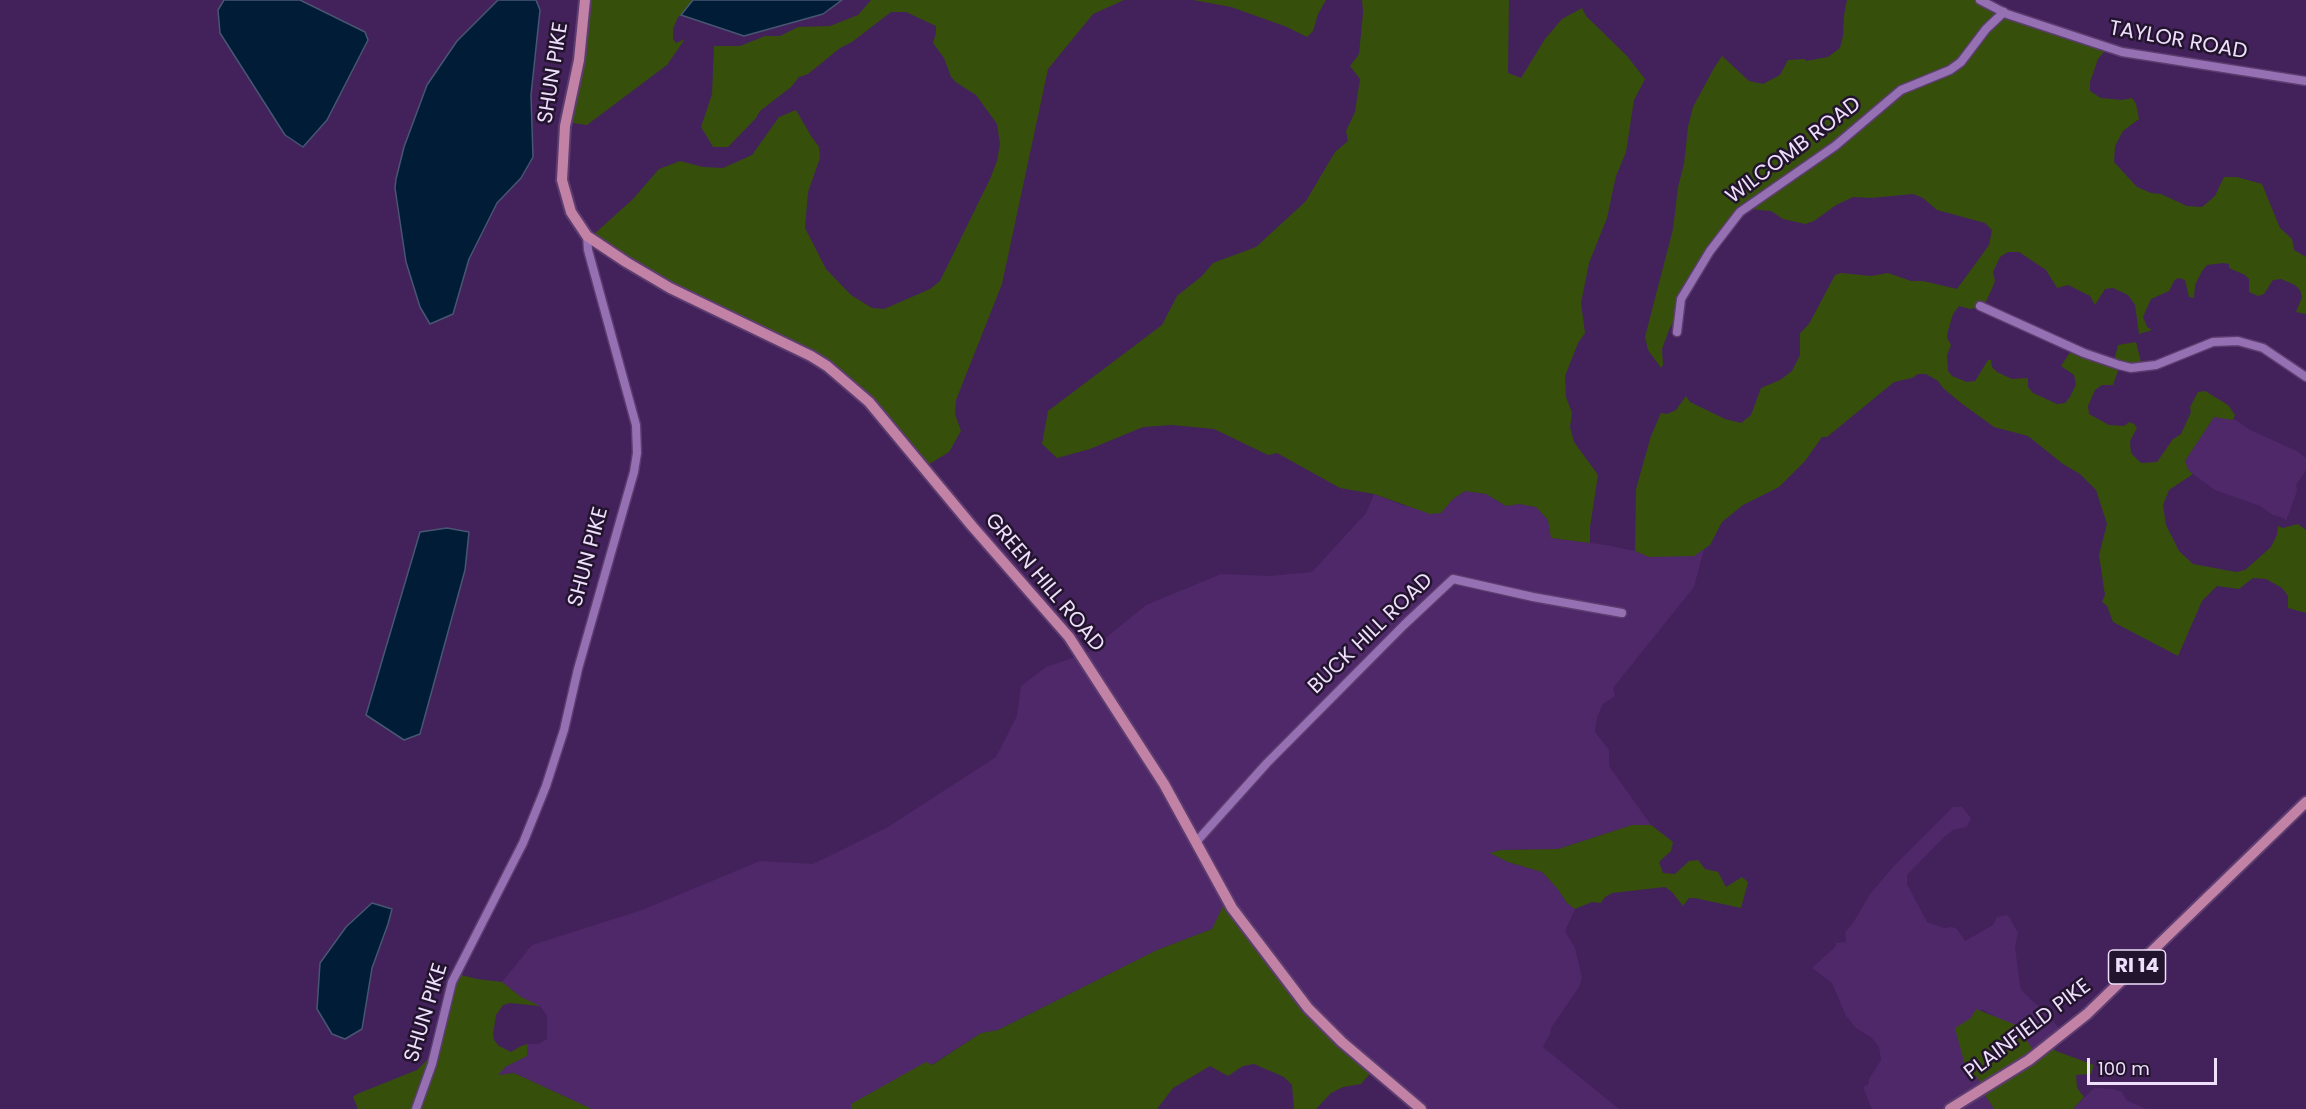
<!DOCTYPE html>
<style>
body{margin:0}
#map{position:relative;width:2306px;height:1109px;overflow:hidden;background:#43215b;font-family:Poppins,sans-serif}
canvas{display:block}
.scale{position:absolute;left:2087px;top:1058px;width:130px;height:27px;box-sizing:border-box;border:3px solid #eedffc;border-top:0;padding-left:8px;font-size:18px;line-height:21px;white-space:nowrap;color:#eedffc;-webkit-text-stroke:4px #23142e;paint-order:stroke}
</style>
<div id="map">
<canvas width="2306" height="1109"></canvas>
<div class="scale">100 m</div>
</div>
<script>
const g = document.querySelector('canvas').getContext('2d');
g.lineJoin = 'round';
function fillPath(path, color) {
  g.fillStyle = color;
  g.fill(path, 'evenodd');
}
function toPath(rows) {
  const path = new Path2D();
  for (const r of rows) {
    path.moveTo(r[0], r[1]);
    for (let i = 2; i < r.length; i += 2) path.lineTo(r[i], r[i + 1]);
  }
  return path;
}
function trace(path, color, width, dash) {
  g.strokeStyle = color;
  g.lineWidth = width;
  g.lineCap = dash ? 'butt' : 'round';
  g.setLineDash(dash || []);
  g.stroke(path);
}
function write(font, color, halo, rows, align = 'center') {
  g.font = font + ' Poppins,sans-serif';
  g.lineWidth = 5;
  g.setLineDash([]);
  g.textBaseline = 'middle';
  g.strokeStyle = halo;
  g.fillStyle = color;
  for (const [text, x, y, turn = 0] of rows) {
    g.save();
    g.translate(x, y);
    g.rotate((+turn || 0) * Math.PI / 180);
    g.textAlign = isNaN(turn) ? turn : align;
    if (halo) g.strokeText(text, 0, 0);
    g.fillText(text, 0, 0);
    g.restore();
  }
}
const built = toPath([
 [2214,417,2236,420,2250,430,2297,451,2306,458,2306,470,2296,485,2297,491,2286,521,2284,518,2273,515,2260,506,2215,490,2189,471,2185,461],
 [1465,491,1486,494,1506,506,1519,504,1536,507,1548,520,1552,538,1606,545,1640,552,1649,557,1704,549,1694,587,1613,688,1615,696,1603,704,1597,717,1595,732,1609,750,1609,766,1651,825,1632,825,1558,849,1501,850,1491,853,1508,862,1542,872,1557,888,1567,903,1575,909,1565,931,1575,948,1582,978,1579,987,1551,1028,1550,1034,1543,1047,1619,1109,1422,1109,1212,929,1157,950,998,1030,981,1033,931,1065,851,1104,851,1109,592,1109,514,1073,497,1075,505,1067,527,1056,528,1044,538,1044,547,1039,547,1016,541,1007,521,997,502,982,532,945,642,910,760,861,813,864,888,827,996,757,1017,716,1021,686,1046,667,1087,653,1146,605,1221,574,1270,576,1312,572,1366,513,1374,494,1402,505,1441,513,1453,499],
 [1953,807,1962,807,1971,818,1967,827,1953,830,1943,838,1907,875,1907,884,1927,922,1944,928,1952,927,1957,929,1965,941,1993,925,1997,917,2007,915,2010,918,2018,933,2015,947,2020,986,2022,991,2051,1018,2063,1034,2036,1054,2000,1019,1981,1009,1966,1069,1978,1078,1983,1092,1994,1109,1872,1109,1863,1087,1869,1084,1869,1079,1881,1060,1879,1047,1872,1038,1856,1028,1846,1016,1832,983,1812,968,1836,946,1834,934,1836,943,1846,942,1845,932,1853,923,1870,894,1894,866],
 [2094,1088,2113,1089,2122,1092,2126,1100,2146,1109,2073,1109]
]);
const green = toPath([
 [585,0,693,0,690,10,678,17,673,29,673,39,676,43,685,39,667,65,587,125,566,122],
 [871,0,1124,0,1093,14,1048,69,1002,284,956,400,955,414,961,431,949,452,926,466,828,366,653,278,592,236,633,199,659,169,680,161,703,167,723,168,752,155,779,117,796,110,811,136,819,147,820,158,808,192,805,228,826,269,851,295,872,308,884,309,930,289,940,281,990,179,997,161,1000,144,997,124,976,95,957,83,951,77,944,58,933,43,936,33,936,26,906,12,891,12,852,42,840,48,808,74,799,77,791,87,760,111,756,118,728,147,713,147,701,127,712,94,714,46,740,46,765,36,780,36,798,27,830,26,858,15],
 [1193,0,1326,0,1318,14,1313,31,1307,37,1287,27,1231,7],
 [1362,0,1509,0,1508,73,1521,78,1545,39,1562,19,1582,8,1586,16,1627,56,1645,79,1634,100,1626,152,1616,176,1607,218,1589,263,1581,303,1585,333,1578,343,1565,376,1566,397,1572,413,1570,427,1574,442,1598,475,1590,527,1590,543,1551,538,1548,520,1536,507,1519,504,1506,506,1486,494,1465,491,1453,499,1441,513,1430,514,1374,494,1340,488,1277,453,1268,455,1214,429,1172,425,1143,427,1090,449,1057,458,1042,444,1048,411,1162,325,1177,296,1202,276,1213,263,1256,247,1306,201,1335,152,1348,141,1346,131,1355,112,1360,79,1350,66,1359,54,1363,13],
 [1847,0,1981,0,2107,48,2098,59,2090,82,2090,91,2101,98,2122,100,2132,98,2136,104,2139,119,2123,131,2115,146,2114,162,2137,187,2151,193,2161,194,2187,206,2202,207,2215,196,2224,177,2237,177,2262,184,2280,228,2292,239,2294,250,2306,257,2306,314,2296,312,2302,297,2300,290,2295,285,2281,279,2273,280,2264,294,2258,296,2249,292,2249,279,2245,275,2229,268,2229,264,2223,263,2207,265,2202,271,2195,285,2194,298,2189,297,2185,280,2178,278,2174,281,2169,291,2151,299,2143,317,2147,327,2152,330,2139,334,2135,305,2128,295,2113,288,2105,289,2095,305,2090,296,2068,285,2057,288,2046,270,2019,252,2008,252,2000,257,1993,272,1995,281,1991,291,1983,307,1970,309,1959,306,1953,314,1948,331,1947,338,1951,345,1947,355,1948,371,1952,376,1967,382,1975,381,1988,360,1991,360,1992,367,1997,372,2012,379,2028,378,2028,387,2033,393,2057,404,2065,403,2070,397,2076,384,2074,375,2061,366,2073,348,2114,361,2118,345,2136,342,2142,366,2119,368,2113,385,2102,385,2095,390,2088,406,2089,414,2109,425,2124,426,2129,422,2134,424,2137,428,2130,441,2131,453,2141,463,2157,462,2173,439,2181,434,2191,412,2190,407,2198,392,2205,391,2228,405,2235,415,2233,420,2214,417,2185,461,2189,471,2193,474,2169,490,2163,505,2166,525,2179,551,2193,564,2236,572,2245,570,2271,547,2277,535,2278,526,2283,528,2298,524,2306,530,2306,613,2288,608,2288,596,2282,588,2266,579,2253,578,2239,589,2217,586,2202,601,2178,656,2113,622,2107,606,2102,602,2105,595,2099,555,2107,524,2096,490,2080,474,2063,464,2028,436,1994,427,1961,403,1943,388,1938,381,1926,374,1918,374,1912,378,1894,382,1827,437,1822,437,1805,461,1779,487,1743,505,1722,522,1710,545,1694,556,1649,557,1635,551,1636,489,1651,436,1661,413,1667,414,1676,410,1686,396,1690,402,1725,419,1741,423,1751,415,1761,388,1780,380,1792,371,1800,355,1800,333,1809,324,1835,275,1841,273,1871,276,1888,273,1911,281,1923,281,1957,289,1989,245,1992,230,1985,223,1937,210,1923,198,1913,194,1871,198,1853,197,1836,205,1814,221,1805,224,1783,219,1771,211,1750,209,1733,218,1688,294,1669,330,1662,349,1663,365,1661,368,1648,350,1645,337,1673,229,1678,187,1684,164,1688,127,1693,107,1714,68,1722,56,1749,81,1763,84,1780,75,1788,60,1805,59,1806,61,1828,57,1840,48,1843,36,1844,15],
 [1632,825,1651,825,1673,842,1671,851,1659,862,1663,873,1675,874,1689,861,1698,860,1705,869,1718,872,1726,887,1742,877,1748,882,1741,908,1695,898,1689,898,1683,906,1672,892,1665,887,1612,893,1604,898,1601,903,1592,902,1575,909,1567,903,1557,888,1542,872,1508,862,1490,853,1501,850,1558,849],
 [1226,900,1296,994,1374,1069,1361,1084,1343,1087,1331,1093,1316,1109,1294,1109,1292,1085,1284,1077,1254,1064,1243,1066,1228,1076,1210,1066,1173,1088,1157,1109,851,1109,851,1104,926,1062,932,1065,981,1033,998,1030,1157,950,1212,929],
 [457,974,477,979,502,982,521,997,540,1006,510,1003,503,1005,496,1015,493,1035,494,1040,499,1046,511,1052,521,1046,528,1044,527,1056,505,1067,498,1075,514,1073,592,1109,358,1109,353,1097,357,1094,417,1070,431,1056],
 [1976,1009,2016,1025,2036,1054,2050,1045,2056,1051,2094,1065,2091,1074,2076,1075,2077,1088,2084,1097,2073,1109,1994,1109,1983,1092,1978,1078,1966,1069,1955,1028,1971,1018]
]);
const water = toPath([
 [224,0,300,0,365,32,368,40,327,120,303,147,285,135,220,33,218,10,224,0],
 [498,0,536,0,540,10,531,95,533,157,521,178,497,203,469,259,453,314,430,324,420,307,406,262,395,188,396,179,404,147,427,85,457,41,498,0],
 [693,0,842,0,823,14,744,36,681,15,693,0],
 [447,528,469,532,465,570,420,734,404,740,366,715,420,532,447,528],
 [372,903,392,909,388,924,372,968,362,1029,345,1039,332,1034,317,1009,320,963,346,927,372,903]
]);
const minor = toPath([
 [1980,0,2007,14,2122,52,2306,81],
 [1980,306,2084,353,2119,365,2131,368,2156,365,2213,342,2238,341,2263,348,2306,377],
 [1677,332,1681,299,1710,251,1740,212,1835,146,1901,90,1950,70,1961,62,1986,29,2004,12],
 [1197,841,1267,763,1404,625,1453,579,1533,597,1622,613],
 [416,1109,432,1064,452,982,523,843,546,786,564,730,578,669,634,472,637,453,636,425,588,250,587,236]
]);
const major = toPath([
 [585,0,579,60,565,126,562,180,571,212,587,236,626,262,670,288,811,356,827,366,869,402,972,526,1069,637,1164,784,1232,908,1308,1008,1342,1042,1421,1109],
 [1950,1109,2029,1060,2087,1014,2306,802]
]);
const shields = [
 [2137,967,57]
];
const shieldNames = [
 ["RI 14",2137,967]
];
const streetNames = [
 ["TAYLOR ROAD",2178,41,10],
 ["SHUN PIKE",554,73,-81],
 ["WILCOMB ROAD",1794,151,-37],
 ["SHUN PIKE",589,557,-75],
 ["GREEN HILL ROAD",1044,583,50],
 ["BUCK HILL ROAD",1371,634,-44],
 ["SHUN PIKE",427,1013,-73],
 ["PLAINFIELD PIKE",2028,1030,-37]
];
fillPath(built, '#4f286a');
fillPath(green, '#36500c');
fillPath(water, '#001c37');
trace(water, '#475672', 1.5);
trace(minor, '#5d3d70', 11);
trace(major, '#5d3d70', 14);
trace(minor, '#9571b3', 8);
trace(major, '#c182a5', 10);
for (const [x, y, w] of shields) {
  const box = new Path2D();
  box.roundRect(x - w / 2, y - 17, w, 34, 4.5);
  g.fillStyle = '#23142e';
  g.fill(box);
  trace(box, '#eedffc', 1.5);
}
write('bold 20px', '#eedffc', null, shieldNames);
write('21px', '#eedffc', '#23142e', streetNames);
</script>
